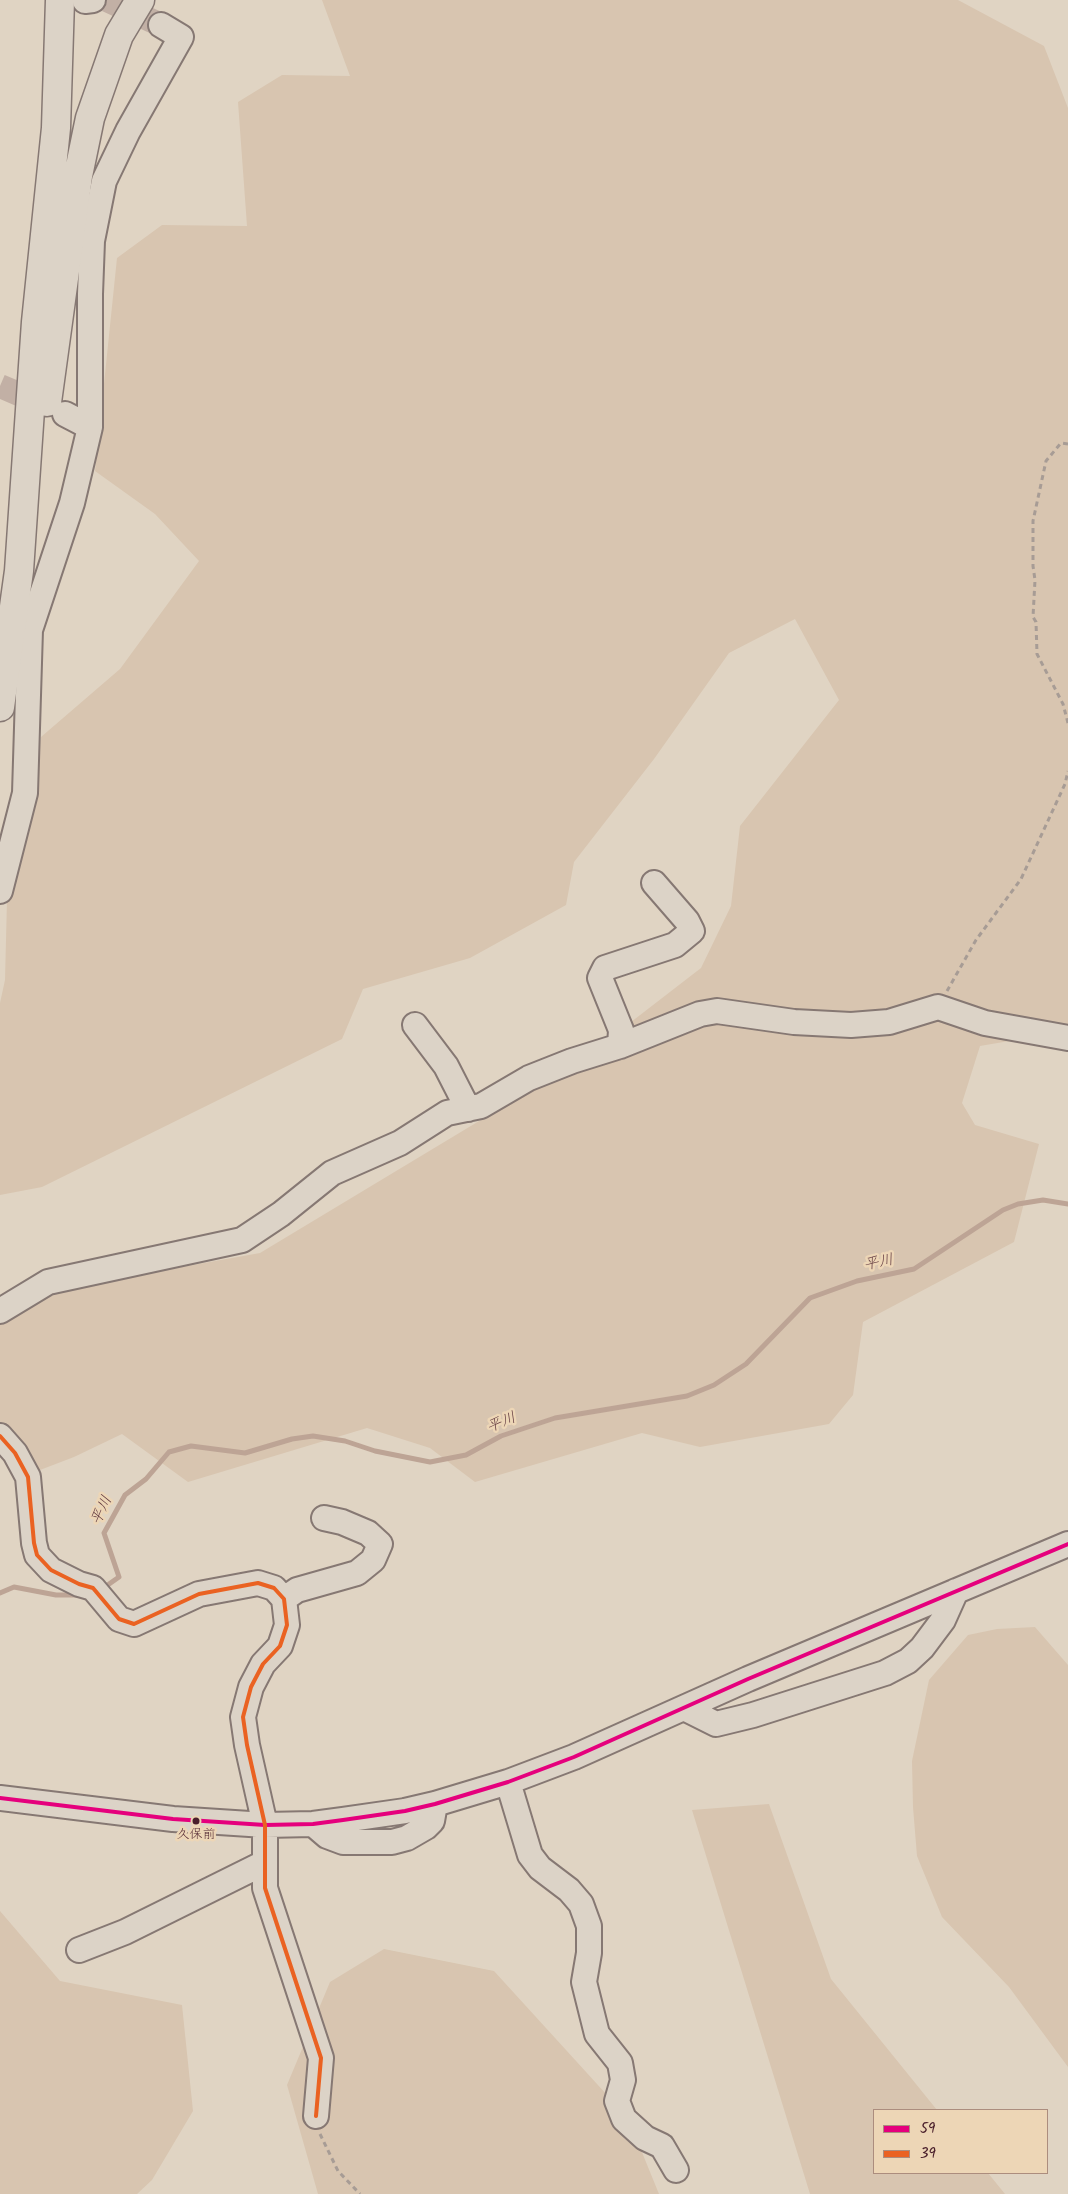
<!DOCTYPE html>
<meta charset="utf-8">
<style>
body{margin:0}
#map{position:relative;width:1068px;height:2194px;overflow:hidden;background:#e0d4c3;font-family:Kalam,sans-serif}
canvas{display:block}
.legend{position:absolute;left:873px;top:2109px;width:175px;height:65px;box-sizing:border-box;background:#edd6b6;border:1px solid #ac8d7e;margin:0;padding:6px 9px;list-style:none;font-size:15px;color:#4a1f2b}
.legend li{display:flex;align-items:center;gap:10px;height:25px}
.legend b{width:25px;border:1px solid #ac8d7e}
</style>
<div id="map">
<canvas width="1068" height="2194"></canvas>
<ul class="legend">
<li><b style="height:6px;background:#e5007d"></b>59</li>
<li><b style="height:6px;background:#ea6222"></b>39</li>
</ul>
</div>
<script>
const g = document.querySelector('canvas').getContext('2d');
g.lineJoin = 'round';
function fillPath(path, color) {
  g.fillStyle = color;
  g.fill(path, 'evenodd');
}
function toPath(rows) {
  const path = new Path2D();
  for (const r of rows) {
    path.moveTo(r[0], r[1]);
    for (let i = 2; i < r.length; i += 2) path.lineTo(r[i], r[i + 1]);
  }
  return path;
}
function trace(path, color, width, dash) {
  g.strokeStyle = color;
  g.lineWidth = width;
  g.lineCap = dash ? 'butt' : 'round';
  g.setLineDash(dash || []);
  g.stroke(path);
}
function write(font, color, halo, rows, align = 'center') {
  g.font = font + ' Kalam,"Klee One",sans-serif';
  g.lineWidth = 5;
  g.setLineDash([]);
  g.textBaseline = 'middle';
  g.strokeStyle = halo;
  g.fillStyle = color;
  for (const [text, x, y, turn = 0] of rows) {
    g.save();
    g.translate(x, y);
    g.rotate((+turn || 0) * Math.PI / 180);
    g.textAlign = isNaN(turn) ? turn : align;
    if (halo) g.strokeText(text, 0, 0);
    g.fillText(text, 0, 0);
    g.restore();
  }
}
const green = toPath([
 [322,0,958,0,1044,46,1068,108,1068,1031,980,1046,962,1103,975,1125,1039,1144,1014,1242,863,1322,853,1395,829,1424,700,1447,642,1433,475,1482,430,1448,367,1428,188,1482,122,1434,74,1457,40,1470,0,1445,0,1325,58,1289,260,1253,587,1056,701,968,731,906,740,826,839,700,795,619,729,653,654,759,574,862,566,905,470,958,363,989,342,1039,42,1187,0,1195,0,1003,5,980,7,900,41,737,120,669,199,561,155,514,95,471,117,258,162,225,247,226,238,102,282,75,350,76],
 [1035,1627,1068,1665,1068,2067,1009,1987,942,1917,917,1856,913,1807,912,1761,929,1680,968,1635,997,1629],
 [769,1804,831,1979,937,2110,874,2110,874,2173,988,2173,1005,2194,810,2194,692,1810],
 [0,1911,60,1981,182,2005,193,2111,152,2180,137,2194,0,2194],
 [384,1949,494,1971,628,2118,659,2194,318,2194,287,2085,330,1982]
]);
const stream = toPath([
 [102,1589,119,1577,104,1533,125,1495,146,1479,169,1452,191,1446,245,1453,292,1439,313,1436,345,1441,375,1451,430,1462,466,1455,501,1436,555,1418,687,1396,714,1385,746,1364,810,1298,857,1281,914,1269,1003,1210,1018,1204,1043,1200,1068,1204],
 [0,1593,14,1587,56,1595,79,1595]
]);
const minorTunnel = toPath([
 [107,0,161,25],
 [0,386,47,406]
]);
const path = toPath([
 [1068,444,1061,443,1046,461,1033,521,1033,566,1035,580,1033,617,1036,622,1037,654,1063,704,1068,723],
 [947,991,976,940,1021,879,1065,784,1068,771],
 [320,2134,338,2171,360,2194]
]);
const minor = toPath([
 [85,1,93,0],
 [65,414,90,427],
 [0,891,25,793,30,630,72,503,90,427,90,294,92,241,104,181,128,131,181,37,161,25],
 [415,1025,446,1066,468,1109],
 [620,1046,621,1030,600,978,605,968,675,945,692,931,687,921,654,883],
 [0,1311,48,1282,242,1240,281,1214,332,1173,400,1143,447,1113,481,1106,529,1078,572,1061,620,1046,700,1014,717,1011,794,1022,851,1025,889,1022,938,1007,985,1023,1068,1038],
 [0,1436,15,1453,28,1477,34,1543,37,1555,51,1570,79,1584,93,1588,119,1619,134,1624,199,1594,258,1583,274,1588,284,1599,287,1625,280,1646,263,1664,251,1687,243,1717,247,1745,265,1825,265,1888,321,2058,316,2116],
 [284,1599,297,1590,357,1573,373,1560,380,1544,368,1533,342,1522,324,1518],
 [684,1708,716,1724,753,1715,885,1673,908,1661,922,1648,943,1620,956,1591],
 [508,1782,530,1855,540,1868,569,1890,581,1904,589,1926,589,1953,584,1982,597,2034,620,2063,623,2080,617,2101,624,2119,645,2138,662,2146,676,2170],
 [0,1798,173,1819,265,1825,313,1824,343,1820,405,1811,435,1804,508,1782,574,1757,748,1679,1068,1544],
 [313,1824,327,1836,343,1842,392,1842,407,1838,426,1827,432,1821,435,1804],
 [79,1950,125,1932,264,1863]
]);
const highway = toPath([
 [47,402,78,176,90,118,119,35,140,0],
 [0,707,19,571,36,322,56,128,60,0]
]);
const bus1 = toPath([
 [0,1798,173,1819,265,1825,313,1824,343,1820,405,1811,435,1804,508,1782,574,1757,748,1679,1068,1544]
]);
const bus2 = toPath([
 [0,1436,15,1453,28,1477,34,1543,37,1555,51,1570,79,1584,93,1588,119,1619,134,1624,199,1594,258,1583,274,1588,284,1599,287,1625,280,1646,263,1664,251,1687,243,1717,247,1745,265,1825,265,1888,321,2058,316,2116]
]);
const markers = [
 [196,1821,4.5,"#4a1f2b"]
];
const busNames = [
 ["久保前",196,1836]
];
const waterNames = [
 ["平川",879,1264,-12],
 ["平川",502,1424,-22],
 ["平川",103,1511,-65]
];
fillPath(green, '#d8c5b0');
trace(stream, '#bda495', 5);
trace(minorTunnel, '#c2b0a5', 24, [24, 12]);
trace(minor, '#867873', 28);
trace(highway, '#867873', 31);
trace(path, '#a79c95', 3, [5, 4]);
trace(minor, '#dcd3c7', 24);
trace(highway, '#dcd3c7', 28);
trace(bus1, '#e5007d', 4);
trace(bus2, '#ea6222', 4);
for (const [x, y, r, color] of markers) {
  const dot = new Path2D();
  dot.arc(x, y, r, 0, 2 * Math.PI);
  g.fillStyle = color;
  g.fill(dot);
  trace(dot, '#edd6b6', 2);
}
write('13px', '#4a1f2b', '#edd6b6', busNames);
write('italic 15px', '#633b40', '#edd6b6', waterNames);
</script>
